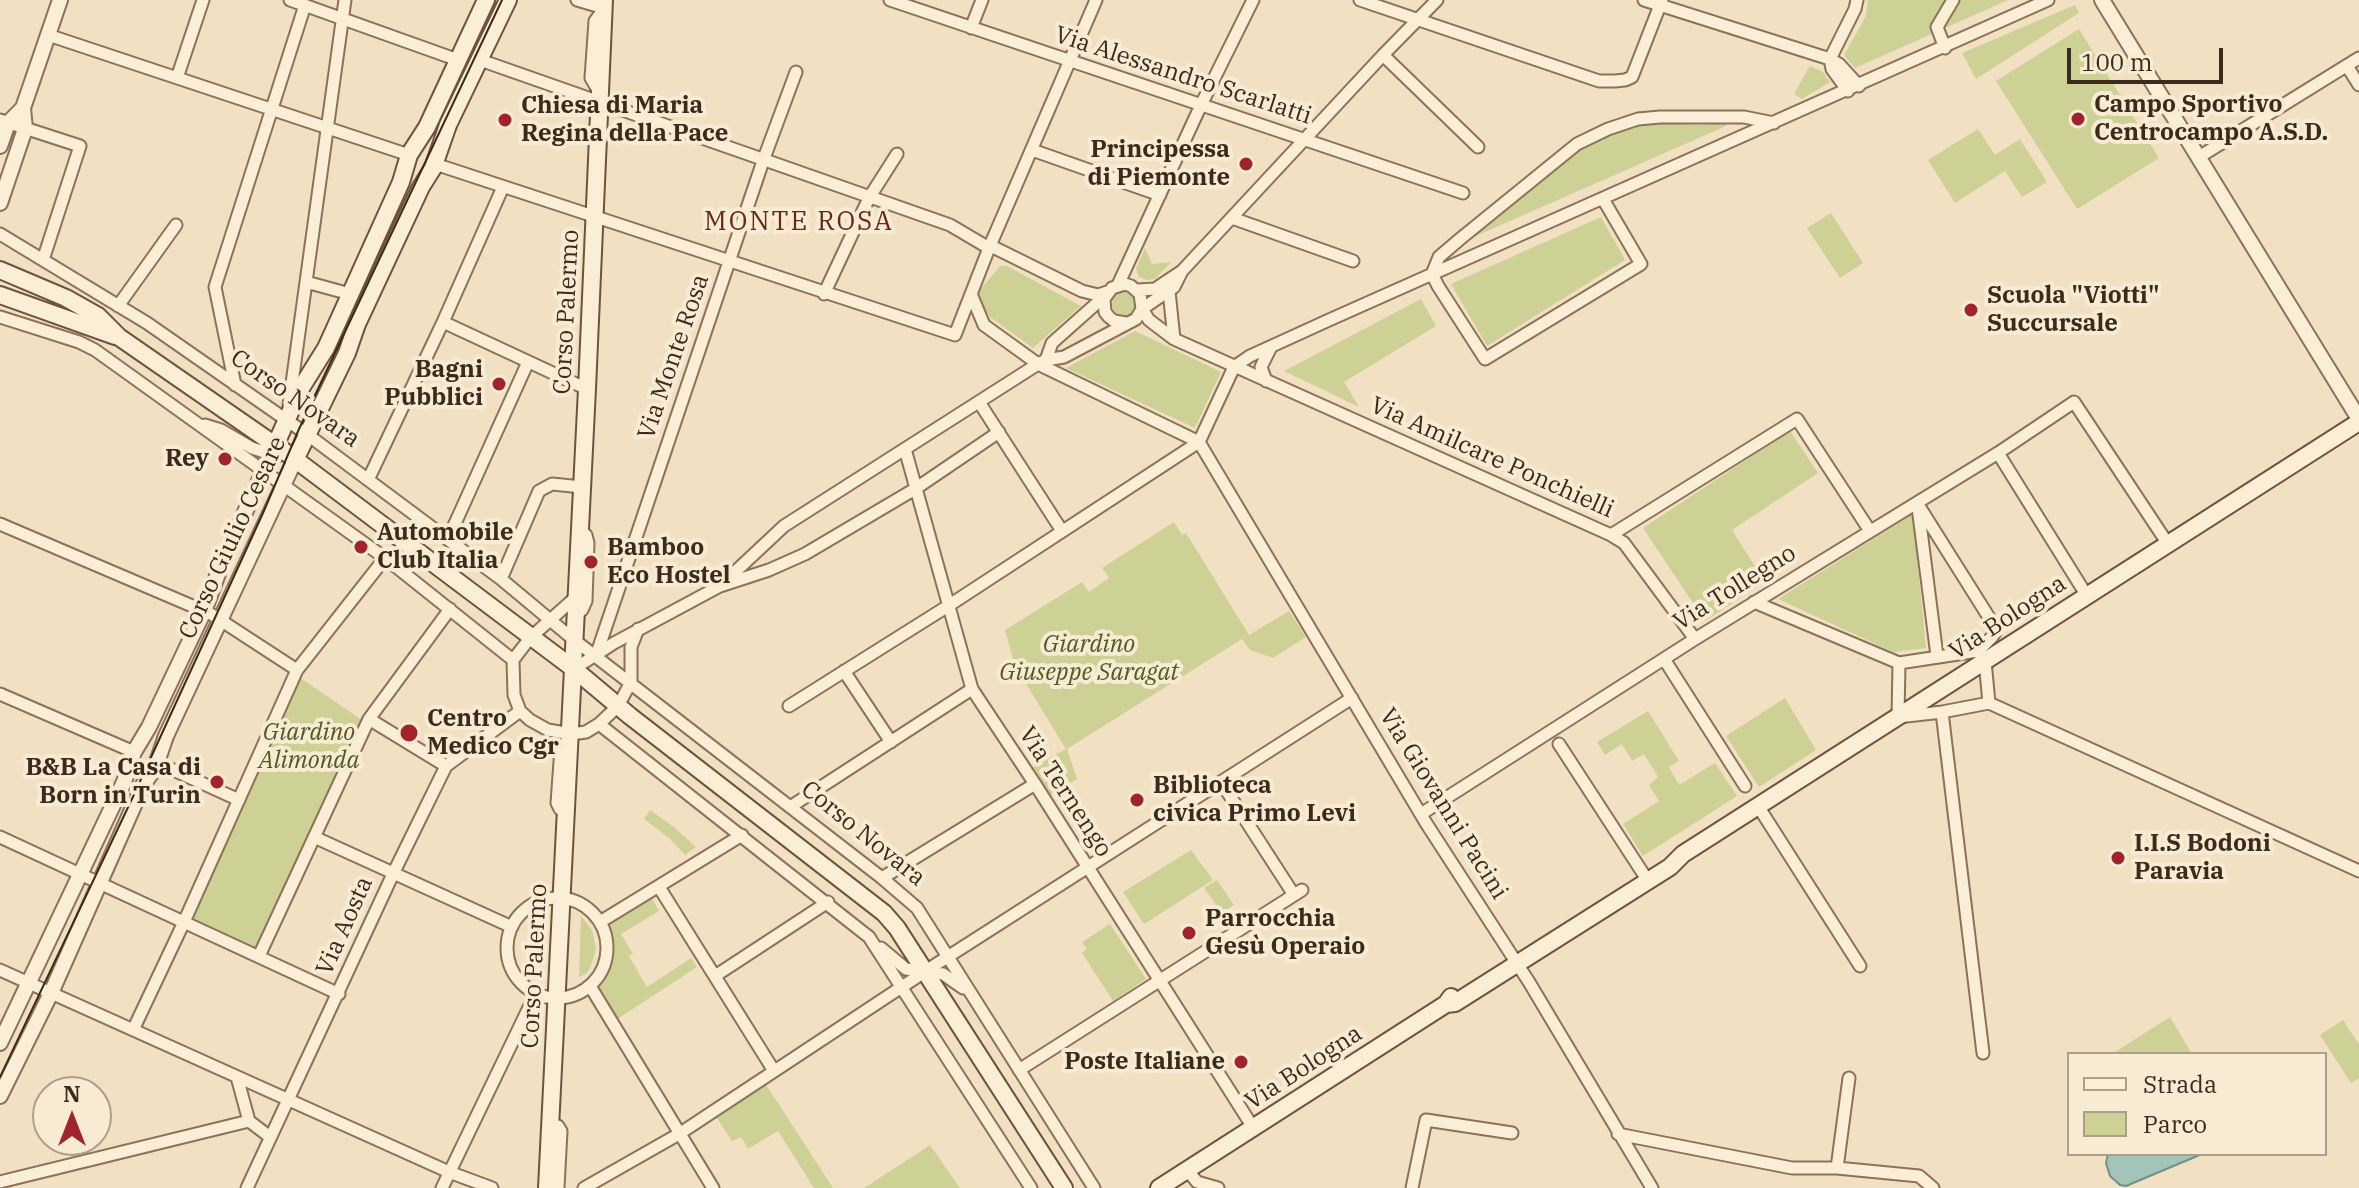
<!DOCTYPE html>
<meta charset="utf-8">
<style>
body{margin:0}
#map{position:relative;width:2359px;height:1188px;overflow:hidden;background:#f2e0c3;font-family:"IBM Plex Serif",serif}
canvas{display:block}
.legend{position:absolute;left:2067px;top:1052px;width:260px;height:104px;box-sizing:border-box;background:#f8ebd3;border:2px solid #ad9e8a;margin:0;padding:10px 14px;list-style:none;font-size:24px;color:#3c2a1d}
.legend li{display:flex;align-items:center;gap:16px;height:40px}
.legend b{width:40px;border:2px solid #ad9e8a}
.north{position:absolute;left:32px;top:1076px;width:80px;height:80px;box-sizing:border-box;background:#f8ebd3;border:2px solid #ad9e8a;border-radius:50%;rotate:0deg;font-size:22px;font-weight:700;line-height:32px;text-align:center;color:#3c2a1d}
.north::after{content:'';display:block;margin:auto;width:28px;height:36px;background:#a1232d;clip-path:polygon(50% 0,100% 100%,50% 72%,0 100%)}
.scale{position:absolute;left:2067px;top:48px;width:156px;height:36px;box-sizing:border-box;border:4px solid #3c2a1d;border-top:0;padding-left:10px;font-size:24px;line-height:28px;white-space:nowrap;color:#3c2a1d;-webkit-text-stroke:6px #f8ebd3;paint-order:stroke}
</style>
<div id="map">
<canvas width="2359" height="1188"></canvas>
<ul class="legend">
<li><b style="height:10px;background:#fbeed7"></b>Strada</li>
<li><b style="height:22px;background:#ced195"></b>Parco</li>
</ul>
<div class="north">N</div>
<div class="scale">100 m</div>
</div>
<script>
const g = document.querySelector('canvas').getContext('2d');
g.lineJoin = 'round';
function fillPath(path, color) {
  g.fillStyle = color;
  g.fill(path, 'evenodd');
}
function toPath(rows) {
  const path = new Path2D();
  for (const r of rows) {
    if (r.length === 3) {
      path.moveTo(r[0] + r[2], r[1]);
      path.arc(r[0], r[1], r[2], 0, 2 * Math.PI);
      continue;
    }
    path.moveTo(r[0], r[1]);
    for (let i = 2; i < r.length; i += 2) path.lineTo(r[i], r[i + 1]);
  }
  return path;
}
function trace(path, color, width, dash) {
  g.strokeStyle = color;
  g.lineWidth = width;
  g.lineCap = dash ? 'butt' : 'round';
  g.setLineDash(dash || []);
  g.stroke(path);
}
function write(font, color, halo, rows, align = 'center') {
  g.font = font + ' "IBM Plex Serif",serif';
  g.lineWidth = 8;
  g.setLineDash([]);
  g.textBaseline = 'middle';
  g.strokeStyle = halo;
  g.fillStyle = color;
  for (const [text, x, y, turn = 0] of rows) {
    g.save();
    g.translate(x, y);
    g.rotate((+turn || 0) * Math.PI / 180);
    g.textAlign = isNaN(turn) ? turn : align;
    if (halo) g.strokeText(text, 0, 0);
    g.fillText(text, 0, 0);
    g.restore();
  }
}
const green = toPath([
 [1868,0,2008,0,1855,68,1844,55,1866,16],
 [2075,5,2079,13,1976,79,1962,53],
 [2079,29,2159,158,2077,209,1996,81],
 [1810,66,1823,72,1830,82,1802,99,1794,94],
 [1656,122,1697,125,1725,123,1726,126,1460,243,1579,149,1593,140,1623,129,1638,124],
 [1978,129,1995,155,2020,139,2047,182,2022,197,2005,171,1955,203,1928,160],
 [1831,213,1863,263,1840,278,1807,228],
 [1601,217,1625,260,1487,346,1451,284],
 [1145,248,1152,264,1171,262,1155,279,1147,280,1139,277,1136,269],
 [1000,266,1007,266,1081,306,1033,348,990,317,979,301,979,291],
 [1124,304,12],
 [1421,299,1436,326,1344,382,1359,407,1284,371],
 [1135,331,1221,372,1195,428,1066,368],
 [1790,431,1818,473,1732,530,1765,582,1705,621,1643,528],
 [1913,514,1926,648,1893,652,1778,599],
 [1174,522,1182,535,1186,533,1249,635,1289,611,1306,637,1273,658,1250,650,1242,639,1067,749,1077,779,1051,795,1033,767,1066,749,1015,666,1005,630,1082,582,1089,592,1109,578,1102,568],
 [299,677,362,720,257,950,190,919],
 [1785,698,1816,750,1759,787,1726,736],
 [1648,711,1679,761,1669,767,1679,785,1715,763,1737,796,1643,856,1623,824,1659,801,1649,785,1658,777,1644,754,1632,761,1622,744,1605,755,1597,742],
 [650,810,675,828,696,847,685,855,670,839,644,819],
 [1191,850,1213,880,1144,924,1123,892],
 [1217,880,1234,905,1222,913,1204,888],
 [652,898,659,911,621,934,633,954,629,956,647,987,691,958,697,967,616,1020,595,986,603,982,612,964,614,949,609,923],
 [544,916,541,977,531,962,527,944,532,927,536,920],
 [581,916,592,930,596,949,591,966,587,973,579,977],
 [1110,924,1146,979,1113,1001,1082,953,1087,949,1082,942],
 [2170,1017,2192,1054,2112,1054],
 [2343,1020,2359,1044,2359,1078,2351,1083,2320,1035],
 [765,1083,833,1188,814,1188,778,1131,748,1149,741,1137,732,1141,715,1115],
 [930,1145,960,1188,864,1188,918,1153]
]);
const water = toPath([
 [2108,1154,2202,1154,2126,1186,2120,1185,2110,1176,2106,1163,2108,1154]
]);
const minor = toPath([
 [290,0,458,60],
 [577,0,604,8],
 [890,0,1463,193],
 [1360,0,1599,81,1615,81,1625,80,1632,77,1662,0],
 [1644,0,1830,59,1839,64,1859,86],
 [971,28,982,0],
 [48,35,409,155],
 [1945,48,1937,27,1953,0],
 [1383,55,1478,147],
 [480,60,950,225,989,248],
 [2347,66,2359,85],
 [177,78,203,0],
 [1848,91,1832,69,1830,59,1855,9,1857,0],
 [599,92,591,78,595,21,603,10],
 [0,120,80,146,43,260],
 [1032,150,1160,195],
 [2199,157,2359,58],
 [435,164,955,335,989,248,1096,0],
 [1603,199,1641,264,1485,359,1438,286,1432,274,1439,257,1460,239,1577,144,1608,129,1638,119,1660,117,1744,117,1774,123],
 [1232,218,1353,261],
 [0,234,147,323,308,435,501,579,573,639,882,878,917,908,1094,1188],
 [991,246,1082,291,1098,295,1107,292],
 [306,282,350,294],
 [1118,285,1201,105,1253,0],
 [1137,290,1155,289,1182,271,1383,55,1437,0],
 [1169,291,1174,339],
 [824,294,869,198,897,154],
 [971,294,984,325,1038,364,1199,442],
 [1104,299,1105,312,1109,317,1114,321,1126,323],
 [118,306,176,225],
 [0,317,79,342,95,350,385,558,513,660],
 [443,322,587,389],
 [1046,360,1052,343,1097,303,1104,299,1112,288,1125,284,1131,286,1140,294,1142,309,1149,320,1174,339,1611,535,1624,543,1695,639],
 [1234,367,1250,356,1329,320,2048,0],
 [1266,381,1261,367,1271,347],
 [235,385,215,287,305,5],
 [979,402,1062,531],
 [289,405,345,0],
 [205,425,221,430,252,448,277,456],
 [1199,442,1426,823,1529,982,1652,1188],
 [1199,442,1234,367],
 [905,449,972,689,1035,784,1254,1129],
 [1998,453,2087,596],
 [368,480,443,322,503,187],
 [1917,503,1995,627,1996,631,1992,637,1978,651],
 [1918,507,1937,656],
 [0,524,211,614,297,670],
 [1611,535,1797,419,1870,531],
 [448,539,528,362],
 [501,579,539,491,552,484,582,487],
 [720,586,784,526,1038,364,1046,360,1064,357,1136,319,1142,309,1174,287,1182,271],
 [577,596,530,638,513,660,514,695,520,711,530,720,548,730,571,734,586,732,599,724,618,706,631,682,631,647,638,629],
 [1754,602,1899,663],
 [576,613,582,610,586,601,588,543,586,535,580,532],
 [1978,651,1985,661,1989,703,1942,712,1898,717,1899,663,1978,651],
 [596,656,763,161,796,72],
 [1664,659,1745,786],
 [574,669,614,643,720,586,769,570,805,554,915,489,999,432],
 [844,671,891,742],
 [0,694,134,752],
 [1989,703,2359,871],
 [789,706,948,606,1199,442],
 [1942,712,1983,1053],
 [369,719,446,766],
 [599,724,869,937,1031,1188],
 [1559,744,1648,881],
 [158,763,239,800],
 [1221,782,1294,895],
 [1758,806,1860,966],
 [790,807,972,689],
 [567,812,560,809,557,803,561,748,570,743],
 [1421,814,1695,639,1998,453,2074,402,2168,544],
 [0,837,339,994],
 [314,837,512,927],
 [882,878,1035,784],
 [659,887,774,1071],
 [557,948,50],
 [600,922,742,835],
 [881,948,906,969,943,974,963,988],
 [259,956,369,719,450,609],
 [0,970,449,1172,492,1188],
 [715,976,828,902],
 [590,986,713,1188],
 [133,1030,184,922,297,670,385,558],
 [1019,1070,1302,890],
 [237,1077,249,1121,270,1137],
 [551,1124,558,1126,561,1131,558,1188],
 [1618,1134,1792,1168,1837,1168,1919,1176,1933,1188],
 [1837,1168,1849,1078],
 [1188,1171,1197,1182,1218,1188],
 [0,1182,249,1121],
 [247,1188,393,874,446,766,520,711],
 [442,1188,536,993],
 [584,1188,679,1134,935,965,1352,698],
 [1412,1188,1426,1120,1512,1133]
]);
const tertiary = toPath([
 [2102,0,2359,419],
 [0,146,8,123,23,108],
 [0,203,25,129,23,108,60,0],
 [0,1043,124,782,134,752,149,727,204,611,222,563,275,446],
 [0,1096,51,993,143,785,155,768,166,736,295,460]
]);
const secondary = toPath([
 [0,270,66,298,98,316,119,337,288,454,574,669,630,716,884,913,897,928,1064,1188],
 [0,295,115,336],
 [275,446,301,388,326,348,401,182,409,155,427,127,486,0],
 [295,460,347,353,357,324,421,187,433,168,448,125,508,0],
 [1446,1004,1455,1003,1670,867,1683,854,2359,422],
 [547,1188,587,389,604,0],
 [1159,1188,1446,1004,1451,997]
]);
const tram = toPath([
 [0,1077,131,801,263,513,299,429,502,0]
]);
const markers = [
 [2078,119,8,"#a1232d"],
 [505,120,8,"#a1232d"],
 [1246,164,8,"#a1232d"],
 [1971,310,8,"#a1232d"],
 [499,384,8,"#a1232d"],
 [225,459,8,"#a1232d"],
 [361,547,8,"#a1232d"],
 [591,562,8,"#a1232d"],
 [409,733,10,"#a1232d"],
 [217,782,8,"#a1232d"],
 [1137,800,8,"#a1232d"],
 [2118,858,8,"#a1232d"],
 [1189,933,8,"#a1232d"],
 [1241,1062,8,"#a1232d"]
];
const streetNames = [
 ["Via Alessandro Scarlatti",1183,76,18],
 ["Corso Palermo",567,312,-87],
 ["Via Monte Rosa",674,357,-71],
 ["Corso Novara",295,399,35],
 ["Via Amilcare Ponchielli",1492,458,24],
 ["Corso Giulio Cesare",233,538,-65],
 ["Via Tollegno",1735,588,-32],
 ["Via Bologna",2008,618,-33],
 ["Via Ternengo",1065,792,57],
 ["Via Giovanni Pacini",1443,804,58],
 ["Corso Novara",863,834,39],
 ["Via Aosta",345,926,-66],
 ["Corso Palermo",535,966,-87],
 ["Via Bologna",1304,1068,-33]
];
const poiNames = [
 ["Campo Sportivo",2094,105],
 ["Centrocampo A.S.D.",2094,133],
 ["Chiesa di Maria",521,106],
 ["Regina della Pace",521,134],
 ["Principessa",1230,150,"right"],
 ["di Piemonte",1230,178,"right"],
 ["Scuola \"Viotti\"",1987,296],
 ["Succursale",1987,324],
 ["Bagni",483,370,"right"],
 ["Pubblici",483,398,"right"],
 ["Rey",209,459,"right"],
 ["Automobile",377,533],
 ["Club Italia",377,561],
 ["Bamboo",607,548],
 ["Eco Hostel",607,576],
 ["Centro",427,719],
 ["Medico Cgr",427,747],
 ["B&B La Casa di",201,768,"right"],
 ["Born in Turin",201,796,"right"],
 ["Biblioteca",1153,786],
 ["civica Primo Levi",1153,814],
 ["I.I.S Bodoni",2134,844],
 ["Paravia",2134,872],
 ["Parrocchia",1205,919],
 ["Gesù Operaio",1205,947],
 ["Poste Italiane",1225,1062,"right"]
];
const parkNames = [
 ["Giardino",1089,645],
 ["Giuseppe Saragat",1089,673],
 ["Giardino",309,733],
 ["Alimonda",309,761]
];
const neighbourhoodNames = [
 ["MONTE ROSA",799,222]
];
fillPath(green, '#ced195');
fillPath(water, '#a5c4b9');
trace(water, '#6b9386', 2);
trace(minor, '#8d7158', 15);
trace(tertiary, '#8d7158', 18);
trace(secondary, '#6f523b', 20);
trace(minor, '#fbeed7', 11);
trace(tertiary, '#fbeed7', 14);
trace(secondary, '#fbeed7', 16);
trace(tram, '#3c2a1d', 2);
for (const [x, y, r, color] of markers) {
  const dot = new Path2D();
  dot.arc(x, y, r, 0, 2 * Math.PI);
  g.fillStyle = color;
  g.fill(dot);
  trace(dot, '#f8ebd3', 3);
}
write('24px', '#3c2a1d', '#f8ebd3', streetNames);
write('bold 24px', '#3c2a1d', '#f8ebd3', poiNames, 'left');
write('italic 24px', '#505a22', '#f8ebd3', parkNames);
g.letterSpacing = '2px';
write('26px', '#6c2519', '#f8ebd3', neighbourhoodNames);
g.letterSpacing = '0px';
</script>
